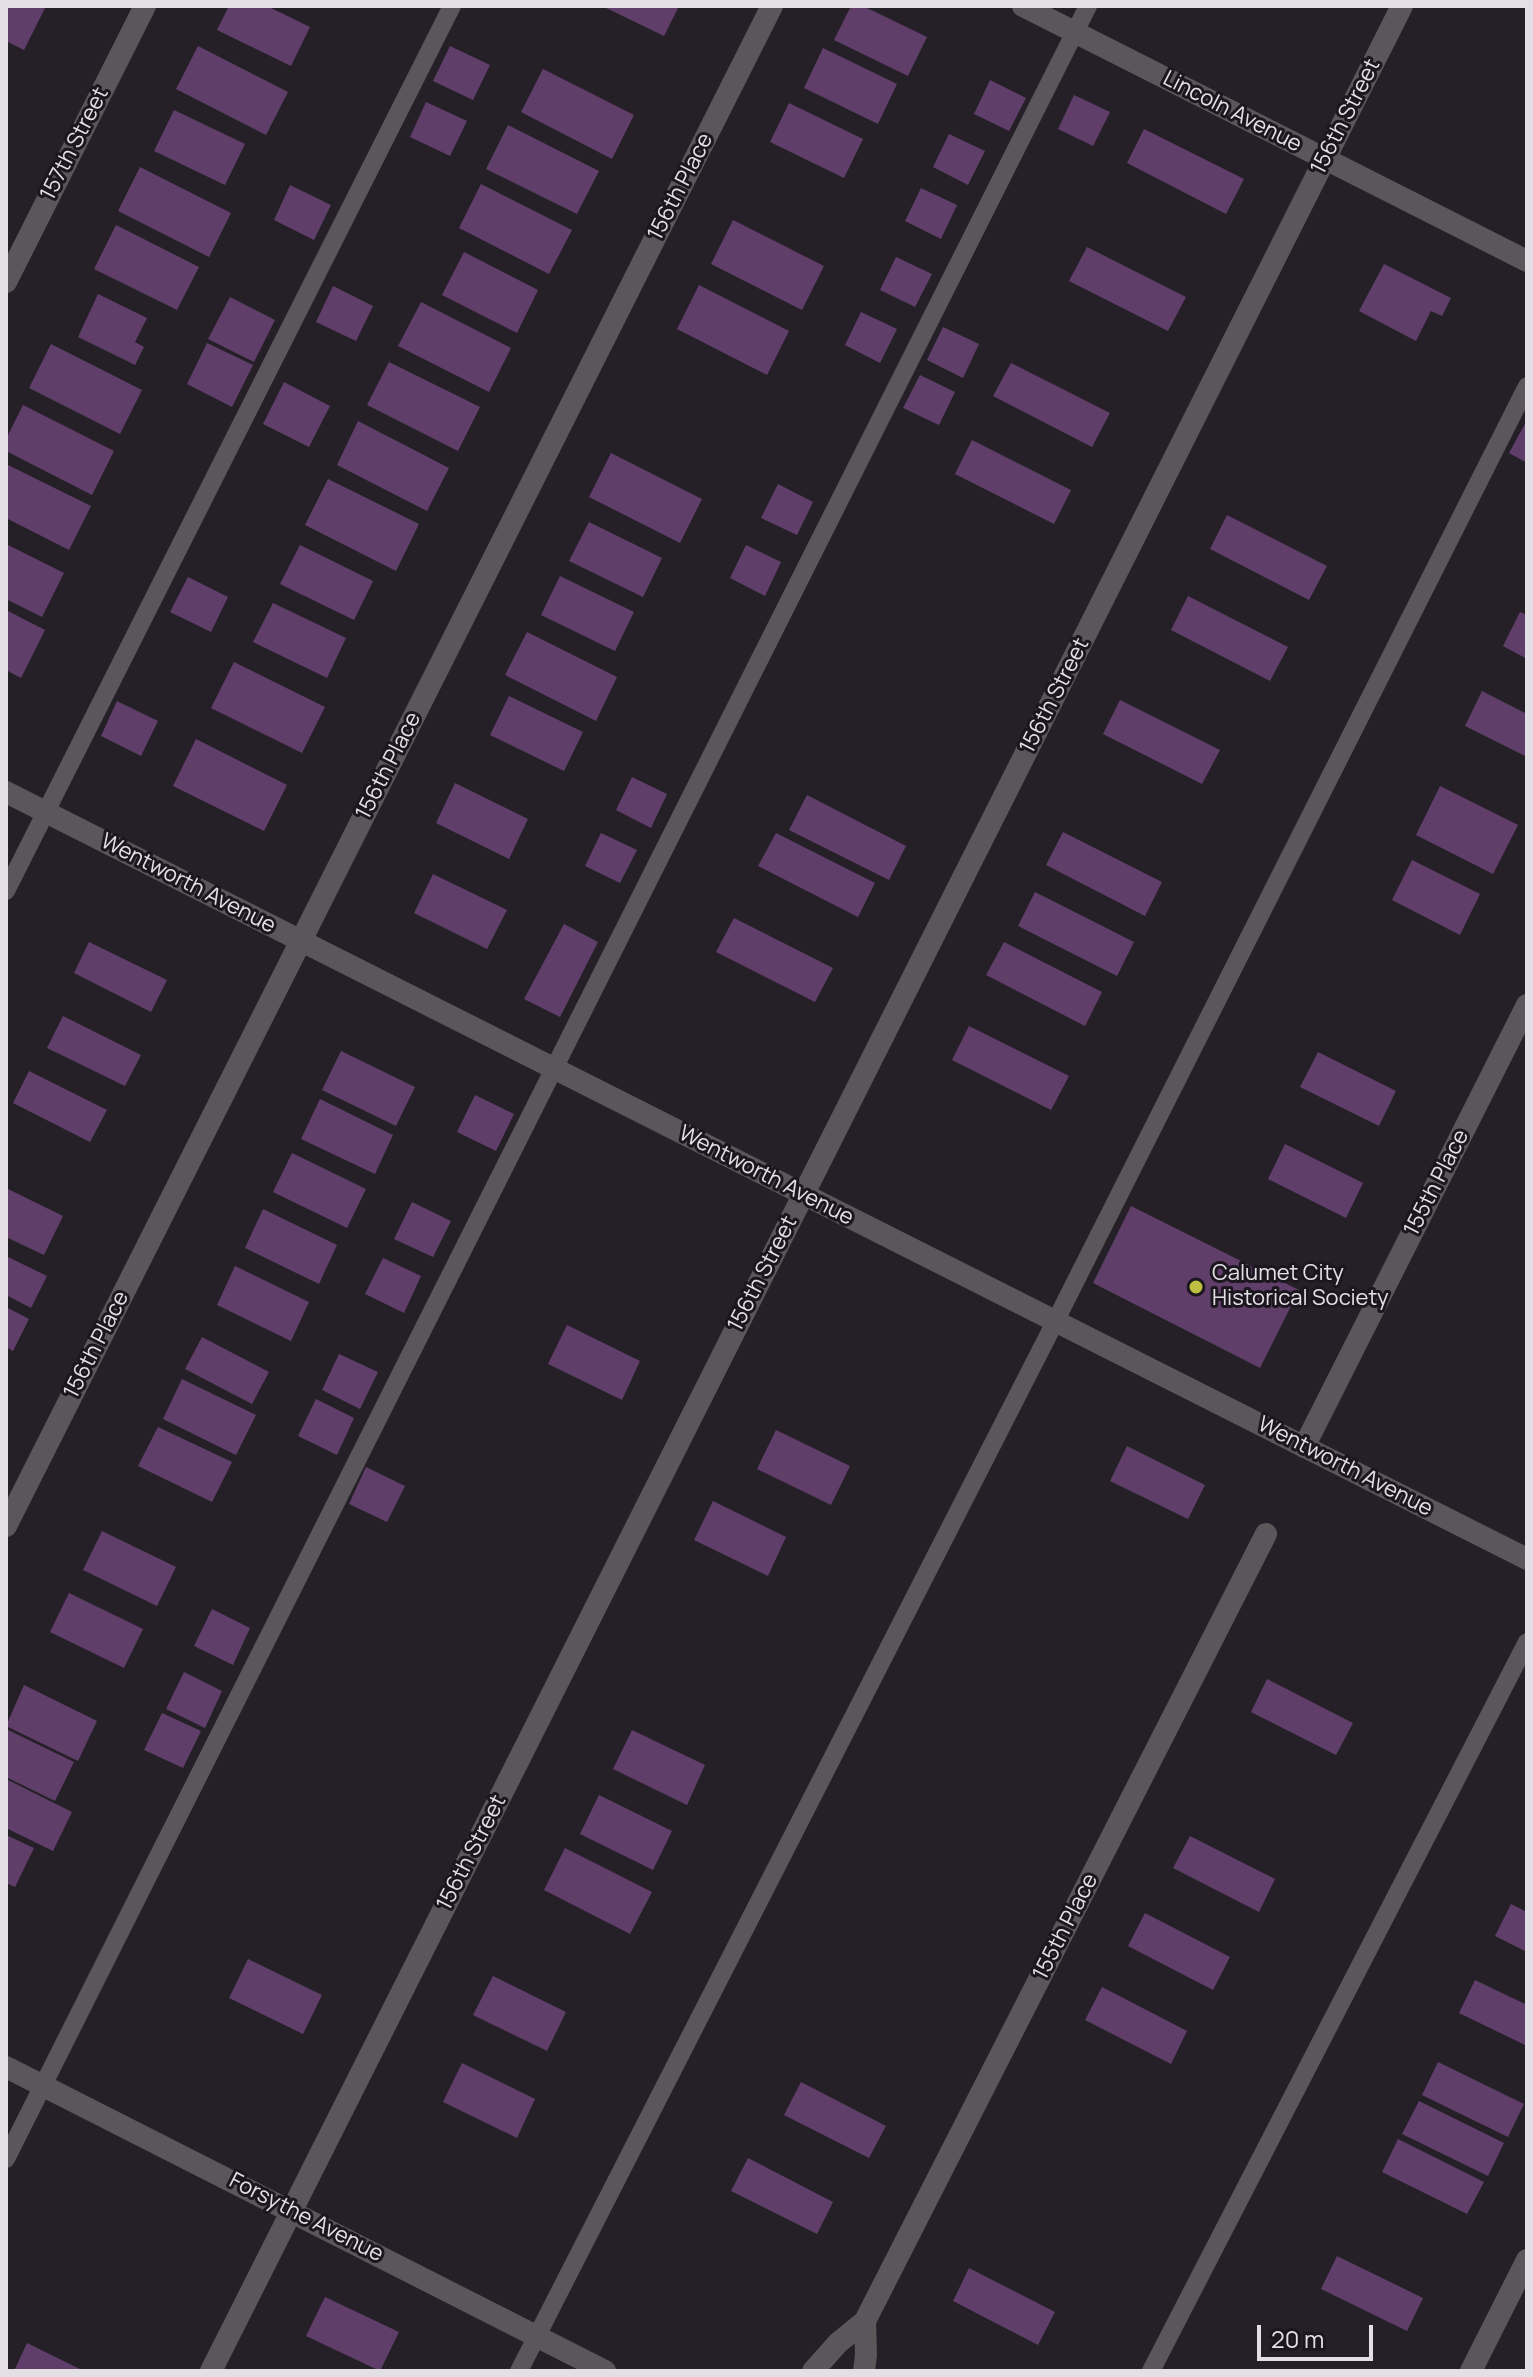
<!DOCTYPE html>
<style>
body{margin:0}
#map{position:relative;width:1533px;height:2377px;overflow:hidden;background:#252027;font-family:Manrope,sans-serif}
canvas{display:block}
.frame{position:absolute;inset:0;border:8px solid #e3e0e5;pointer-events:none}
.scale{position:absolute;left:1257px;top:2325px;width:116px;height:36px;box-sizing:border-box;border:4px solid #e3e0e5;border-top:0;padding-left:10px;font-size:24px;line-height:28px;white-space:nowrap;color:#e3e0e5;-webkit-text-stroke:6px #1c171e;paint-order:stroke}
</style>
<div id="map">
<canvas width="1533" height="2377"></canvas>
<div class="frame"></div>
<div class="scale">20 m</div>
</div>
<script>
const g = document.querySelector('canvas').getContext('2d');
g.lineJoin = 'round';
function fillPath(path, color) {
  g.fillStyle = color;
  g.fill(path, 'evenodd');
}
function toPath(rows) {
  const path = new Path2D();
  for (const r of rows) {
    path.moveTo(r[0], r[1]);
    for (let i = 2; i < r.length; i += 2) path.lineTo(r[i], r[i + 1]);
  }
  return path;
}
function trace(path, color, width, dash) {
  g.strokeStyle = color;
  g.lineWidth = width;
  g.lineCap = dash ? 'butt' : 'round';
  g.setLineDash(dash || []);
  g.stroke(path);
}
function write(font, color, halo, rows, align = 'center') {
  g.font = font + ' Manrope,sans-serif';
  g.lineWidth = 6;
  g.setLineDash([]);
  g.textBaseline = 'middle';
  g.strokeStyle = halo;
  g.fillStyle = color;
  for (const [text, x, y, turn = 0] of rows) {
    g.save();
    g.translate(x, y);
    g.rotate((+turn || 0) * Math.PI / 180);
    g.textAlign = isNaN(turn) ? turn : align;
    if (halo) g.strokeText(text, 0, 0);
    g.fillText(text, 0, 0);
    g.restore();
  }
}
const building = toPath([
 [6,6,46,6,24,50,6,41],
 [229,6,267,6,310,27,291,66,217,30],
 [602,6,679,6,664,36],
 [851,6,863,6,927,37,908,76,834,40],
 [198,46,288,92,266,135,176,89],
 [450,46,490,65,473,100,433,81],
 [823,48,897,84,878,124,804,88],
 [543,69,634,115,612,159,521,112],
 [990,80,1026,98,1009,131,974,114],
 [1074,95,1110,112,1093,146,1058,129],
 [426,102,467,121,450,156,410,137],
 [789,103,863,139,844,178,770,142],
 [174,110,245,144,225,185,154,151],
 [508,125,599,171,577,214,486,169],
 [1144,129,1244,179,1226,214,1127,163],
 [949,134,985,151,968,185,933,167],
 [140,167,231,213,209,257,118,211],
 [481,184,572,230,549,274,459,228],
 [290,185,331,205,314,240,274,220],
 [921,188,957,205,941,239,905,221],
 [733,220,824,266,802,310,711,264],
 [116,225,199,267,177,310,94,269],
 [1087,247,1186,297,1168,331,1069,281],
 [464,252,538,290,517,333,442,295],
 [896,257,932,274,915,307,880,290],
 [1384,264,1451,298,1442,316,1431,311,1416,341,1359,311],
 [699,285,789,331,767,375,677,329],
 [333,286,373,306,356,341,316,322],
 [98,294,147,318,135,342,144,347,135,365,78,337],
 [230,297,275,320,254,362,208,339],
 [421,302,511,348,489,392,398,346],
 [861,312,897,329,880,363,845,345],
 [943,327,979,344,963,378,927,360],
 [207,343,253,365,232,407,187,384],
 [51,344,142,390,120,434,29,388],
 [389,362,480,407,458,451,367,405],
 [1011,363,1110,413,1092,447,993,396],
 [920,375,955,392,939,425,903,408],
 [284,382,330,406,309,447,263,424],
 [23,405,114,451,92,495,6,451,6,439],
 [1527,420,1527,463,1509,453],
 [358,421,449,468,427,511,337,465],
 [972,440,1071,490,1054,524,955,474],
 [611,453,702,499,680,543,589,497],
 [6,464,91,506,69,550,6,518],
 [328,479,419,524,396,571,305,525],
 [778,484,813,502,797,535,761,518],
 [1227,515,1327,566,1309,600,1210,549],
 [589,522,662,558,643,597,569,561],
 [6,544,64,573,42,617,6,599],
 [300,545,373,581,354,620,280,584],
 [746,545,781,562,765,596,730,578],
 [560,576,634,612,615,651,541,615],
 [188,577,228,597,211,632,170,612],
 [1188,596,1288,647,1270,681,1171,630],
 [273,603,346,638,327,678,253,642],
 [6,610,45,630,21,678,6,670],
 [1520,612,1527,615,1527,659,1503,646],
 [527,632,617,677,596,721,505,675],
 [234,662,325,707,302,753,211,708],
 [1482,691,1527,714,1527,757,1465,726],
 [509,696,583,732,564,771,490,735],
 [1120,700,1220,750,1202,784,1103,734],
 [117,701,158,721,141,756,101,736],
 [196,739,287,785,264,831,173,786],
 [632,777,667,794,651,828,616,810],
 [455,783,528,819,509,859,436,823],
 [1440,786,1518,825,1493,874,1416,835],
 [807,795,906,846,889,880,789,830],
 [1063,832,1162,882,1145,916,1046,865],
 [601,833,637,850,620,883,585,866],
 [776,833,875,883,858,917,758,866],
 [1412,860,1480,894,1460,935,1392,900],
 [433,874,507,910,487,949,414,913],
 [1035,892,1134,942,1117,976,1018,926],
 [734,918,833,968,815,1002,716,952],
 [564,924,598,942,560,1017,524,999],
 [89,942,167,980,151,1012,74,973],
 [1004,942,1102,992,1085,1026,986,975],
 [63,1016,141,1055,125,1086,47,1048],
 [969,1026,1069,1076,1051,1110,952,1060],
 [341,1051,415,1087,396,1126,322,1090],
 [1318,1052,1396,1091,1379,1126,1300,1087],
 [29,1071,107,1110,90,1142,13,1103],
 [475,1095,514,1114,496,1151,457,1132],
 [320,1099,393,1135,375,1174,301,1139],
 [1285,1144,1363,1183,1346,1218,1268,1179],
 [292,1153,366,1189,347,1228,273,1192],
 [6,1188,63,1216,44,1255,6,1237],
 [412,1202,451,1221,433,1257,394,1239],
 [1131,1206,1299,1290,1260,1368,1093,1283],
 [263,1209,337,1245,319,1284,245,1248],
 [6,1256,47,1276,31,1308,6,1295],
 [383,1258,421,1276,404,1313,365,1294],
 [235,1266,309,1302,291,1341,217,1305],
 [6,1307,29,1319,13,1351,6,1347],
 [567,1325,640,1361,622,1400,548,1364],
 [202,1337,269,1372,252,1404,185,1369],
 [339,1354,378,1372,360,1409,322,1390],
 [182,1379,256,1415,236,1455,163,1419],
 [316,1399,354,1418,337,1455,298,1436],
 [158,1427,232,1462,212,1502,138,1466],
 [776,1430,850,1466,831,1505,757,1469],
 [1127,1446,1205,1485,1188,1519,1110,1481],
 [366,1467,405,1486,387,1522,349,1504],
 [713,1501,786,1537,768,1576,694,1540],
 [102,1531,176,1567,157,1606,83,1570],
 [69,1593,143,1629,124,1668,50,1632],
 [212,1609,250,1628,233,1665,194,1646],
 [184,1672,222,1691,205,1728,166,1709],
 [1267,1679,1353,1723,1336,1755,1251,1712],
 [24,1685,97,1721,78,1761,6,1726],
 [162,1713,201,1731,183,1768,144,1750],
 [6,1729,74,1762,55,1801,6,1777],
 [632,1730,705,1765,687,1805,613,1769],
 [6,1779,72,1812,53,1851,6,1828],
 [599,1795,672,1831,653,1870,580,1834],
 [6,1835,34,1848,15,1887,6,1883],
 [1190,1836,1275,1879,1259,1912,1173,1868],
 [565,1848,652,1892,630,1934,544,1890],
 [1511,1904,1527,1912,1527,1952,1495,1936],
 [1145,1913,1230,1957,1213,1990,1128,1946],
 [248,1959,322,1995,303,2034,229,1998],
 [493,1976,566,2012,547,2051,473,2015],
 [1475,1980,1527,2005,1527,2046,1459,2013],
 [1102,1987,1187,2031,1171,2064,1085,2020],
 [1438,2062,1524,2104,1508,2137,1422,2095],
 [462,2063,535,2099,517,2138,443,2102],
 [801,2082,886,2126,869,2158,784,2115],
 [1419,2101,1504,2143,1488,2176,1402,2134],
 [1398,2139,1484,2182,1467,2214,1382,2172],
 [748,2158,833,2202,817,2234,731,2191],
 [1337,2256,1423,2298,1407,2331,1321,2289],
 [969,2268,1055,2312,1038,2345,953,2301],
 [325,2297,399,2332,380,2371,306,2336],
 [27,2343,84,2371,14,2371]
]);
const service = toPath([
 [6,891,452,6],
 [6,2159,1088,6],
 [519,2371,1055,1322,1527,386],
 [1151,2371,1527,1642]
]);
const minor = toPath([
 [1023,6,1527,261],
 [6,282,145,6],
 [1304,1447,1527,1005],
 [6,1526,772,6],
 [6,2067,605,2371],
 [211,2371,1402,6],
 [813,2371,838,2343,865,2321,1266,1534],
 [864,2371,866,2355,865,2321],
 [1471,2371,1527,2260]
]);
const tertiary = toPath([
 [6,792,1527,1559]
]);
const markers = [
 [1196,1287,8,"#bebf42"]
];
const streetNames = [
 ["Lincoln Avenue",1232,112,27],
 ["156th Street",1346,117,-63],
 ["157th Street",75,144,-63],
 ["156th Place",681,187,-63],
 ["156th Street",1055,696,-63],
 ["156th Place",389,766,-63],
 ["Wentworth Avenue",188,884,27],
 ["Wentworth Avenue",766,1176,27],
 ["155th Place",1437,1183,-63],
 ["156th Street",763,1274,-63],
 ["156th Place",97,1345,-63],
 ["Wentworth Avenue",1345,1467,27],
 ["156th Street",472,1853,-63],
 ["155th Place",1066,1927,-63],
 ["Forsythe Avenue",306,2218,27]
];
const poiNames = [
 ["Calumet City",1212,1274],
 ["Historical Society",1212,1299]
];
fillPath(building, '#603e6a');
trace(service, '#5a575b', 18);
trace(minor, '#5a575b', 22);
trace(tertiary, '#5a575b', 22);
for (const [x, y, r, color] of markers) {
  const dot = new Path2D();
  dot.arc(x, y, r, 0, 2 * Math.PI);
  g.fillStyle = color;
  g.fill(dot);
  trace(dot, '#1c171e', 3);
}
write('22px', '#e3e0e5', '#1c171e', streetNames);
write('22px', '#e3e0e5', '#1c171e', poiNames, 'left');
</script>
